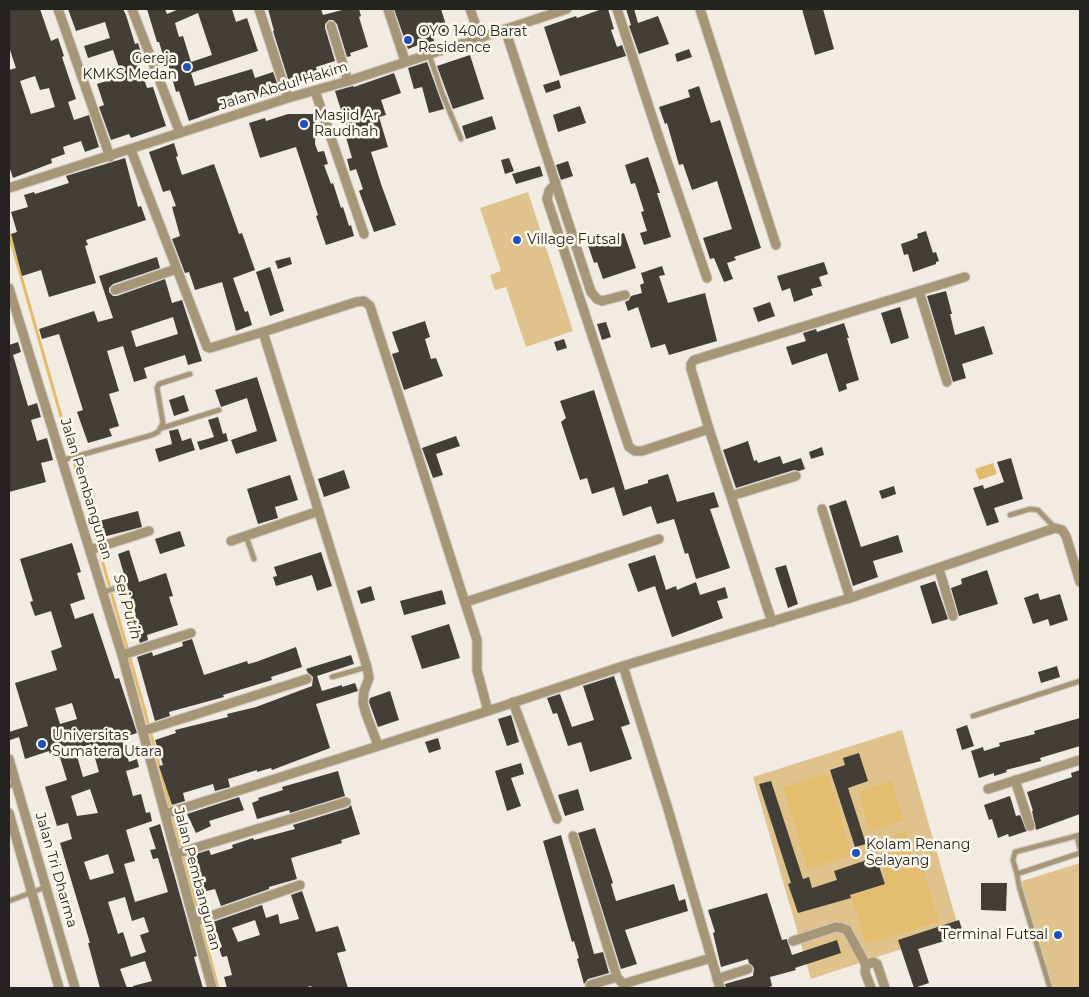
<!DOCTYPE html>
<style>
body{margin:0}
#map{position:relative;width:1089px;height:997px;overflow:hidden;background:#f1ebe2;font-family:Montserrat,sans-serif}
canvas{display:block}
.frame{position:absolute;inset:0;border:10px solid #25231f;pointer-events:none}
</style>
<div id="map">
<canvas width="1089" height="997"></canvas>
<div class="frame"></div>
</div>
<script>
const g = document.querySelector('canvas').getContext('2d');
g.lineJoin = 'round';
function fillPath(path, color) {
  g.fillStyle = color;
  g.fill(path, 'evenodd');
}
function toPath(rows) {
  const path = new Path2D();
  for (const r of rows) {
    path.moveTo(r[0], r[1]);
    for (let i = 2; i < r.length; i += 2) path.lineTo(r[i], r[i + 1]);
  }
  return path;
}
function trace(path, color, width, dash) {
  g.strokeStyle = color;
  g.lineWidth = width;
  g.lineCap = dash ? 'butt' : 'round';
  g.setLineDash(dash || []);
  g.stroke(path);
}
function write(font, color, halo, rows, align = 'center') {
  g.font = font + ' Montserrat,sans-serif';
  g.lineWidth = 5;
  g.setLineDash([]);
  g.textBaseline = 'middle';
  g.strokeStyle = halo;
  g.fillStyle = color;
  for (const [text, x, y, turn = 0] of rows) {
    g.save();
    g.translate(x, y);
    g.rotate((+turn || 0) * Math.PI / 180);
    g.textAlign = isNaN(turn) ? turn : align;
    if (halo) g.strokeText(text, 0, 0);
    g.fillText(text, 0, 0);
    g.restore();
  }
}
const green = toPath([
 [528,192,573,331,526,347,506,287,495,290,490,275,501,271,480,208],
 [902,730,959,930,811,979,753,777],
 [1080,863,1080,988,1053,988,1019,882]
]);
const water = toPath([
 [993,463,997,474,979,480,975,469],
 [828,774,852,855,808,869,783,787],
 [891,781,904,820,870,831,858,792],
 [905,832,913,856,894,862,887,838],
 [919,857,939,921,866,944,851,896,887,884,883,868]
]);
const stream = toPath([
 [9,234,143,704,218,988]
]);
const building = toPath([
 [9,9,40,9,51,41,58,38,64,56,62,57,76,99,68,102,74,120,89,115,99,147,85,152,81,141,63,147,65,154,51,159,52,163,13,178,9,166,9,70,16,68,10,50,9,51],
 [35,76,40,90,49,88,55,107,31,114,20,81],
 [68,9,123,9,126,15,135,44,138,43,144,62,139,64,147,88,153,87,166,126,131,138,129,134,111,140,99,107,104,105,97,84,122,76,113,50,88,58,84,46,110,38,105,22,76,31],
 [147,9,165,9,167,14,179,9,232,9,236,22,247,18,258,51,191,73,195,86,252,69,255,78,273,72,279,89,276,90,277,93,250,100,247,90,225,97,228,107,189,121,179,91,176,92,168,64,166,65,159,42,157,42],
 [198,13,212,55,191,62,183,36,179,37,175,23],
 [268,9,321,9,323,15,346,9,359,9,361,16,359,17,368,47,350,53,351,56,347,57,337,24,333,20,329,20,325,24,325,28,335,61,316,67,318,75,290,85,273,31,274,31],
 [394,9,441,9,448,31,433,36,434,41,426,44,426,42,408,49],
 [602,9,608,9,614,29,611,30,617,47,622,45,626,56,560,76,544,27,576,16,577,18],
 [626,9,634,9,638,23,658,16,669,44,639,54,629,26,631,25],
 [802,9,823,9,834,49,815,55],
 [689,49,692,57,677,62,675,54],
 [470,55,484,99,453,109,437,66],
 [427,62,444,109,429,113,422,87,414,89,408,68],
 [394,73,401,93,381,100,386,115,379,117,388,147,371,152,381,184,396,225,374,232,359,191,363,189,356,169,350,171,347,159,352,158,344,130,347,129,335,91,353,86,354,87],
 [559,80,561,88,546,93,543,85],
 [699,86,711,123,720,120,761,248,734,257,736,260,727,263,733,279,724,282,714,258,710,259,703,238,732,229,717,181,692,190,683,164,679,165,667,123,665,124,659,107,690,97,688,90],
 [580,106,586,123,558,132,553,115],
 [288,114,316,114,315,144,318,152,324,151,328,164,324,165,331,184,333,183,341,208,343,207,349,226,351,225,354,236,326,245,316,216,318,215,296,147,260,158,249,123,265,118,266,121],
 [492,116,496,129,466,139,462,126],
 [174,143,178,156,176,157,182,175,214,164,239,234,242,233,255,270,233,278,245,312,248,311,252,325,236,331,222,282,195,290,189,272,185,273,172,239,180,236,172,207,176,206,170,190,163,192,149,152],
 [648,157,660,193,657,193,671,237,644,245,640,233,647,231,641,212,644,211,635,183,631,184,625,165],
 [125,158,138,207,141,206,146,220,86,240,88,245,85,246,96,283,49,297,41,270,22,276,11,234,17,232,11,212,28,207,24,195,34,192,35,194,69,183,66,176],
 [509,158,514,171,505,174,501,160],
 [568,161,573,176,561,180,556,165],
 [540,166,543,176,516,184,512,174],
 [926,231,933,253,936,252,939,261,936,262,936,264,913,272,908,254,904,255,901,244,918,238,917,234],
 [624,233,636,268,603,279,597,262,594,263,588,245],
 [157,257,160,268,113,284,109,288,109,292,113,296,117,296,165,279,172,303,182,300,202,361,188,365,185,355,144,368,147,378,134,382,123,346,107,351,119,391,109,394,119,426,109,429,112,436,88,443,77,412,83,410,59,334,42,339,39,329,94,311,98,322,113,318,99,276],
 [173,317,178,334,136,347,131,331],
 [290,257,292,264,278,269,275,261],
 [824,262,828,274,819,277,822,286,811,289,813,295,794,302,790,288,782,291,777,276],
 [662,266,665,275,659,276,668,303,705,293,717,341,669,355,665,344,651,348,638,307,628,311,625,302,629,300,631,296,642,293,640,285,644,283,641,273],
 [270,267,284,311,270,316,256,272],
 [946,291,952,314,950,314,955,335,984,326,993,354,962,364,966,378,953,382,927,296],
 [770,302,775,316,758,322,753,308],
 [900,307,909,338,891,344,881,313],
 [425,321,430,337,425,339,431,359,436,358,443,376,404,390,392,354,399,352,392,332],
 [606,322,611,337,602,340,597,324],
 [844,323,849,338,847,338,859,380,846,384,847,389,839,392,827,353,792,365,786,347,806,341,803,333,816,329,817,332],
 [564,339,567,348,557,351,554,342],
 [18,342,21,352,13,355,28,406,37,403,41,417,31,420,37,441,47,438,53,460,41,463,46,482,9,492,9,345],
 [257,377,277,441,236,454,231,440,257,431,247,398,221,407,215,390],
 [594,390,625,490,648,483,648,480,668,474,677,502,714,492,719,507,710,509,730,568,696,579,688,553,685,554,674,519,657,524,651,506,623,516,614,487,592,494,587,478,580,480,561,422,566,418,560,401],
 [184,395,189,411,174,416,169,400],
 [218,417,223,434,226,433,228,441,200,450,197,442,214,437,208,420],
 [178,429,182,441,191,438,195,450,159,462,155,449,172,444,169,431],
 [456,436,460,446,436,454,443,475,433,478,422,448],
 [748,441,754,461,757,460,758,463,780,456,783,464,801,458,805,469,799,471,794,470,736,488,723,450],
 [822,447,824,455,811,459,809,452],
 [1011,458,1023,499,994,508,999,522,987,526,973,488,983,485,984,489,1004,482,997,462],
 [344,470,350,488,324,497,318,479],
 [290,475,298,500,275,507,278,518,258,524,247,489],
 [894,486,896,494,882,499,879,491],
 [846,500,861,547,898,535,903,552,873,561,878,577,853,586,829,506],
 [138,511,142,527,103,537,99,521],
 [180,531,185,546,160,554,155,539],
 [72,543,81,572,77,573,85,599,70,604,75,619,93,613,115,679,119,678,137,733,121,738,129,762,137,759,139,767,126,771,133,796,141,794,146,813,150,812,152,821,126,830,135,861,124,864,135,902,168,892,158,858,153,859,150,850,156,849,149,828,160,824,197,956,194,957,203,988,133,988,133,986,152,981,145,961,120,969,127,988,100,988,88,943,90,943,60,843,72,839,68,823,57,826,45,787,67,780,58,751,50,754,49,751,25,759,19,737,10,740,9,735,9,732,28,726,15,683,57,670,51,651,62,647,51,611,35,616,30,602,33,601,20,559],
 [72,703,77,719,60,724,55,708],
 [91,744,99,772,83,777,75,749],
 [90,789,98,813,77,816,71,796],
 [108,854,114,873,90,880,84,862],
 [125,897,132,921,144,917,149,932,140,935,146,952,131,957,123,932,118,934,108,902],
 [129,550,139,582,166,573,173,596,169,597,178,625,147,635,148,640,140,643,131,616,136,615,118,554],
 [321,552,332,586,317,591,312,575,276,586,273,577,277,576,274,567],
 [655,555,666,590,676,586,677,590,696,582,700,595,725,587,728,598,717,601,723,618,672,637,655,586,638,592,628,564],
 [786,565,798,604,788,608,775,568],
 [987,570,998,604,959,616,951,588,962,584,961,579],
 [935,581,948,619,932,624,920,586],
 [371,586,375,600,361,604,357,591],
 [442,590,446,604,404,615,400,601],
 [1038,593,1040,600,1060,594,1068,620,1050,626,1048,619,1033,624,1024,598],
 [449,624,460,658,422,669,411,636],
 [192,639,204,675,247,661,248,664,256,662,296,647,302,667,271,677,272,680,223,695,224,697,169,712,170,716,155,721,137,657,152,652,153,656,183,646,182,642],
 [351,655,354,664,317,676,322,691,342,685,342,687,355,683,358,691,316,704,330,748,272,770,271,768,257,772,257,770,228,779,230,787,215,791,213,784,183,793,185,801,172,805,159,766,163,765,155,740,176,733,175,730,228,717,227,714,256,707,312,686,313,677,308,673,306,669],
 [1057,666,1060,677,1041,683,1038,672],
 [614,676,630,724,621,727,632,759,590,772,581,742,568,746,557,713,553,714,547,698,560,694,572,727,594,720,583,686],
 [390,691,399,720,378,727,369,702,370,698],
 [511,715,519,742,507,746,498,719],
 [1080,718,1080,746,1040,758,1041,761,1006,770,1007,772,994,776,994,773,979,778,971,751,983,747,984,751,1000,746,999,743,1035,734,1034,731],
 [967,725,974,746,962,750,956,729],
 [438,738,441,749,429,753,425,742],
 [859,753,868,781,848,788,866,844,855,847,830,770,845,765,843,758],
 [521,763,524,774,511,778,521,806,507,811,495,771],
 [1080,770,1080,814,1036,830,1032,811,1033,811,1027,792,1072,777,1071,773],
 [338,771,345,796,290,813,289,810,257,819,252,803,259,800,258,798,283,790,282,787],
 [771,781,803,879,809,877,812,888,837,880,834,871,876,857,885,884,850,895,851,898,798,913,788,884,791,883,759,784],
 [578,789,584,810,565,816,558,795],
 [1010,796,1016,816,1020,815,1027,831,1009,837,1008,834,998,838,992,819,989,820,984,805],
 [239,797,244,810,209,821,211,826,196,833,187,814],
 [351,805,360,834,341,840,342,843,291,858,297,879,269,887,269,889,221,906,215,889,202,892,193,855,209,850,211,855,233,848,232,845,253,838,254,840,295,829,293,825,348,808],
 [595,828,613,883,611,884,616,901,674,884,679,901,685,899,688,911,625,930,637,964,621,969,578,833],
 [561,835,594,954,603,952,609,973,588,979,584,984,577,959,579,958,574,941,572,942,543,841],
 [981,883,1007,883,1006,911,981,910],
 [302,891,316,932,338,926,346,951,337,953,348,988,312,988,311,986,303,988,227,988,224,977,232,975,227,956,222,957,219,948,222,947,213,922,262,905,266,918,278,914,280,924,299,919,291,895],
 [255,920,260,935,238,942,232,928],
 [767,893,782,940,787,939,792,955,837,940,841,953,795,968,796,970,770,977,772,986,766,988,726,988,725,984,753,976,754,968,749,963,748,959,721,967,713,933,715,932,708,910],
 [959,920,964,935,918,949,929,983,914,988,898,940]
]);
const lane = toPath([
 [429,54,442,93,461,139],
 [162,428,219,410],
 [63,460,152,435,158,432,163,423,157,388,159,384,190,374],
 [1010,515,1030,509,1038,510,1055,528],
 [246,536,254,559],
 [104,592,116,588],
 [332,677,367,667],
 [973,716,1080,681],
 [9,786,16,783],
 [1077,836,1080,849],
 [1017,874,1013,860,1015,852,1080,835],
 [9,901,46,887],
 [1050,988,1019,886,1017,874,1080,853]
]);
const street = toPath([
 [58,9,110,157],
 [132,9,180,133],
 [259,9,288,98],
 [388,9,405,61],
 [470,9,480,37],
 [617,9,659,138,707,278],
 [700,9,776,245],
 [331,26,348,81],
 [505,29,591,292,597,299,602,301,625,295],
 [315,91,364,234],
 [131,150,207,347,210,348,263,332,356,302,364,301,370,306,477,640,477,670,488,711],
 [556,183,549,191,547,199,629,447,635,451,642,451,709,429],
 [9,188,288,98,348,81,567,9],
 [9,288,122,655,212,988],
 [115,290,176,269],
 [919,291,947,382],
 [263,332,367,667,369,678,364,691,363,703,366,714,378,745],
 [731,496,796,476],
 [822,509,850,598],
 [231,541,319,511],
 [90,550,149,531],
 [939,569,953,616],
 [466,602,659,539],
 [772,622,709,429,691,369,691,364,694,360,965,277],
 [122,655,191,633],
 [623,666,668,809,720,988],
 [513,702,557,819],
 [143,731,307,679],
 [9,759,75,988],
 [1015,780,1030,826],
 [988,789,1080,760],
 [9,813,59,988],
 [165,814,488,711,623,666,850,598,1055,528,1062,530,1066,536,1080,582],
 [573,836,617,977],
 [175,854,346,802],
 [194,922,300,885],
 [793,941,836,927,842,928,847,930,866,965,865,972,871,988],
 [866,965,873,962,877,964,885,988],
 [717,979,748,969],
 [590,985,617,977,623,984,711,958]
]);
const markers = [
 [408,40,5,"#1e51be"],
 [187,67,5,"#1e51be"],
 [304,124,5,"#1e51be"],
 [517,240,5,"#1e51be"],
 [42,744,5,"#1e51be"],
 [856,853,5,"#1e51be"],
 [1058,935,5,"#1e51be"]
];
const poiNames = [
 ["OYO 1400 Barat",418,32],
 ["Residence",418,48],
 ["Gereja",177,59,"right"],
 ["KMKS Medan",177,75,"right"],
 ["Masjid Ar",314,116],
 ["Raudhah",314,132],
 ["Village Futsal",527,240],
 ["Universitas",52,736],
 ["Sumatera Utara",52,752],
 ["Kolam Renang",866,845],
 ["Selayang",866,861],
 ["Terminal Futsal",1048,935,"right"]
];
const streetNames = [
 ["Jalan Abdul Hakim",284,86,-17],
 ["Jalan Pembangunan",86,489,73],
 ["Jalan Tri Dharma",56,870,74],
 ["Jalan Pembangunan",197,879,75]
];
const waterNames = [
 ["Sei Putih",127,607,74]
];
fillPath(green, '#dfc28c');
fillPath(water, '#e4bc6e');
trace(stream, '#e4bc6e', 3);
fillPath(building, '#433f37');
trace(lane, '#ccc7bf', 7);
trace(street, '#ccc7bf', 11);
trace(lane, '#a69576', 4.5);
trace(street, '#a69576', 9);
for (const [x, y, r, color] of markers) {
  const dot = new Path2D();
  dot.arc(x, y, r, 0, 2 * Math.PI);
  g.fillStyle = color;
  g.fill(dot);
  trace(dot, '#fef9ef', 2);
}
write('14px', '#25231f', '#fef9ef', poiNames, 'left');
write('14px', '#25231f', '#fef9ef', streetNames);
write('italic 15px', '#3d2d0a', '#fef9ef', waterNames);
</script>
